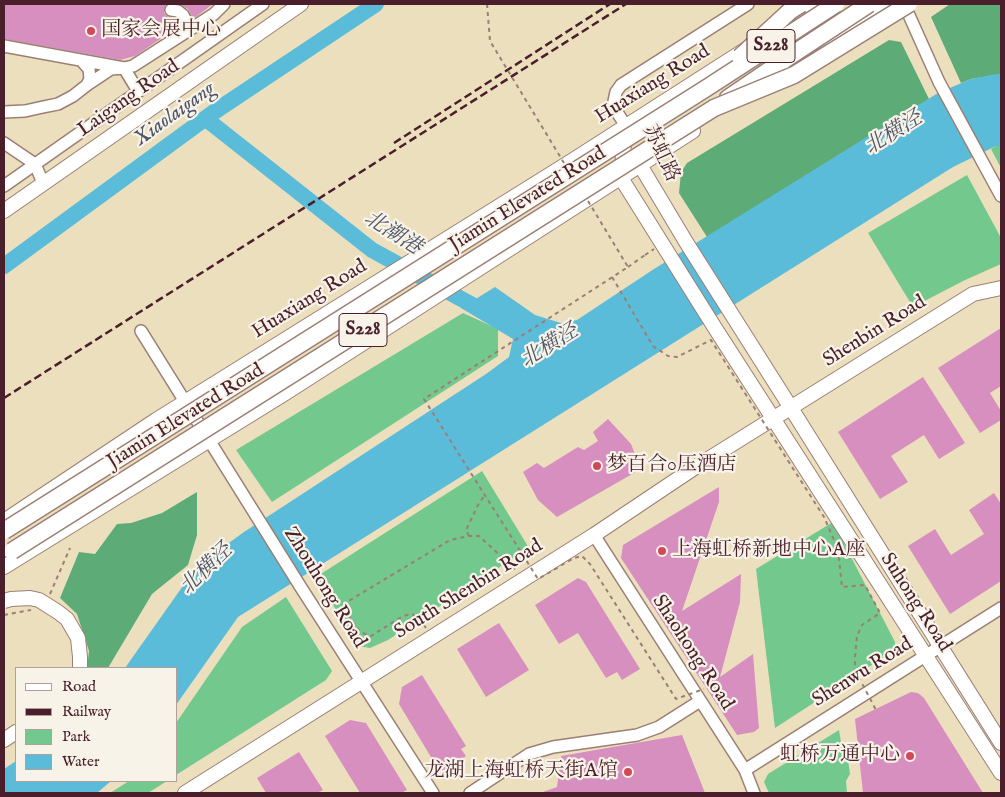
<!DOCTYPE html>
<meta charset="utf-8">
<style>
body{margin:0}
#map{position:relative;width:1005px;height:797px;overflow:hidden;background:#ecdfbe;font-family:"IM FELL English",serif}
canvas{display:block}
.frame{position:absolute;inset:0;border:5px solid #4a1f2b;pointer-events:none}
.legend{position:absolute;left:15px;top:667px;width:162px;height:115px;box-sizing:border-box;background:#f7f3e8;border:1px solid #b29e9c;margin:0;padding:6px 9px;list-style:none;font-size:15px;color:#4a1f2b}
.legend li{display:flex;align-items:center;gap:10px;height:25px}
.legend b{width:25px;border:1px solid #b29e9c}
</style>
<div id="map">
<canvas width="1005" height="797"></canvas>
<div class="frame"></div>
<ul class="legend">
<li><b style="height:6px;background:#fff"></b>Road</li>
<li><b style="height:6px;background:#4a1f2b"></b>Railway</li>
<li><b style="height:14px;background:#72c88d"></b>Park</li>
<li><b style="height:14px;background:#5abcd9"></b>Water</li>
</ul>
</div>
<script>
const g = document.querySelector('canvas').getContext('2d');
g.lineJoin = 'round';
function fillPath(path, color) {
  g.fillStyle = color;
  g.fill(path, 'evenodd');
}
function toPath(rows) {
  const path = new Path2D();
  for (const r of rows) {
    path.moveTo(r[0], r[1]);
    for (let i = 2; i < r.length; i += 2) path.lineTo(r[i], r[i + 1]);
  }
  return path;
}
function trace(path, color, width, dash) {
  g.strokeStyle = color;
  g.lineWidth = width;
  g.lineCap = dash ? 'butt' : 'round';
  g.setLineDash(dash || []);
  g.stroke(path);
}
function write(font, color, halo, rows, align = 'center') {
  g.font = font + ' "IM FELL English","Noto Serif SC",serif';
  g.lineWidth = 4.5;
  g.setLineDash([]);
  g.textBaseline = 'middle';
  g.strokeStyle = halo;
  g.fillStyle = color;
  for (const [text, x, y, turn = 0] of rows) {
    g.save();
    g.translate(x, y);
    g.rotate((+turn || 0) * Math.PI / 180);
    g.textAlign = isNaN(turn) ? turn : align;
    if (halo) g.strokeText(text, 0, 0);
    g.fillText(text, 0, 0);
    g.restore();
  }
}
const green = toPath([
 [996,146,1001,146,1001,168,991,149],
 [967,175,1001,238,1001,264,963,281,913,307,868,233],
 [463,313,498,329,498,356,272,502,236,450],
 [482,471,529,548,388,640,370,648,358,646,316,577],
 [833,522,895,642,895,650,775,728,756,569],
 [286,597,332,671,326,680,176,775,176,723,242,627],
 [839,730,842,748,847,754,850,774,846,781,847,793,769,793,764,782,768,774],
 [129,781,167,781,148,793,110,793]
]);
const forest = toPath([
 [950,4,1001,4,1001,74,971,79,961,83,931,17],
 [889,40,901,42,929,99,707,237,679,193,681,172,687,163],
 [197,492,197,535,188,565,152,594,108,668,87,668,89,651,77,614,60,598,79,552,95,554,117,524,131,523,162,513]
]);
const water = toPath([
 [997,74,1001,74,1001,146,996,146,953,167,238,617,176,705,176,668,125,668,197,566,244,532,486,374,509,357,513,339,461,308,495,287,535,315,561,323,577,320,654,269,938,93,971,79],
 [16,761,16,781,111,781,97,793,4,793,4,769]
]);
const river = toPath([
 [206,119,372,250,487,313],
 [4,266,214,112,376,4]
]);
const building = toPath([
 [4,4,167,4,164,8,164,13,167,16,177,20,178,27,135,56,120,60,4,39],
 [180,4,213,4,193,19,188,9],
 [1001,328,1001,386,990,393,1001,411,1001,420,980,433,938,368],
 [923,377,965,443,939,459,924,435,891,456,908,482,880,499,838,432],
 [608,419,631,444,641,469,557,517,538,500,523,472,537,463,544,468,578,447,584,450,598,441,593,432],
 [719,487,719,502,682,611,741,574,740,602,720,677,753,654,759,728,754,732,737,735,621,558,623,545],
 [994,493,1001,504,1001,581,950,614,908,546,935,529,951,555,984,534,969,510],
 [578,578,586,582,640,669,622,680,617,672,606,678,578,633,559,644,535,605],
 [499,623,529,670,486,697,457,649],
 [422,675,466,746,461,749,466,756,460,760,463,765,443,777,399,704,402,687],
 [911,692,918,693,924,698,983,793,863,793,855,719],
 [350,720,366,723,407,790,401,793,360,793,325,736],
 [682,735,705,793,543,793,543,792,557,787,561,756],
 [299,752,323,790,317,793,266,793,257,778]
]);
const path = toPath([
 [645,255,654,249],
 [469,536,466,530,479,503,485,495],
 [838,549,842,587,865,585,880,613,862,625,857,636,855,657,855,670],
 [50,594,70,548],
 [4,615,31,610],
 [426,628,419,618,412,614,403,616,371,636,360,632,342,605,450,540,469,536,479,536,516,570]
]);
const minor = toPath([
 [904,4,939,82,1001,196],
 [171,10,178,11,183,15,186,21,185,30,181,35],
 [4,46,124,68,133,66,214,14,224,4],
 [87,85,111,69,124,68,138,91],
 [4,112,25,111,43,107,58,104,73,96,87,85,90,79,89,69,81,60],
 [626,126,613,106,616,92,621,85,748,4],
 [4,143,35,164,43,183],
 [4,186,263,4],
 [141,331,300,586,433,793],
 [594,535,745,770,754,793],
 [745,770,1001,608],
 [470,793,529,754,553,747,637,735,659,727,700,701]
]);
const major = toPath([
 [776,30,818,4],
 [774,78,888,4],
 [625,132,621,178,715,328,1001,773],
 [637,157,640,165,686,242,791,408,1001,743],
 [4,211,301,4],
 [4,521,156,420,570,162,748,48],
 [4,567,284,394,693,131],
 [4,740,16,732],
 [185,793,594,535,694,468,973,294,1001,288]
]);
const highway = toPath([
 [728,98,784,60]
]);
const rail = toPath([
 [394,143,610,4],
 [4,398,626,4]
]);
const pathBridge = toPath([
 [487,4,490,41,564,163],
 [588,201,628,267,424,399,538,579,574,558,582,556,590,564,676,699,704,689],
 [628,267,645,255],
 [612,277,653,346,668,356,677,357,711,340,824,517,838,549],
 [855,670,876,710]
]);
const majorBridge = toPath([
 [4,601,11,599,30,598,39,600,58,612,67,619,78,638,80,657,80,668]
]);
const highwayBridge = toPath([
 [740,57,790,11,801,4],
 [784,60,869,4],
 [4,531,705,89,836,4],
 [12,551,714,108,794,75,909,4]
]);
const markers = [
 [91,31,5,"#d1495b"],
 [597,466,5,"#d1495b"],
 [662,551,5,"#d1495b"],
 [910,756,5,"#d1495b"],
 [628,772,5,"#d1495b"]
];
const shields = [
 [771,46,48],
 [363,330,48]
];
const shieldNames = [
 ["S228",771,46],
 ["S228",363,330]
];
const poiNames = [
 ["国家会展中心",101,31],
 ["梦百合0压酒店",607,466],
 ["上海虹桥新地中心A座",672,551],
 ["虹桥万通中心",900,756,"right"],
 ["龙湖上海虹桥天街A馆",618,772,"right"]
];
const streetNames = [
 ["Huaxiang Road",653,85,-32],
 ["Laigang Road",129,99,-35],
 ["苏虹路",660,154,65],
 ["Jiamin Elevated Road",528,200,-32],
 ["Huaxiang Road",310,300,-32],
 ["Shenbin Road",875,332,-32],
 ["Jiamin Elevated Road",186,417,-32],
 ["Zhouhong Road",324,588,58],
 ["South Shenbin Road",469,590,-32],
 ["Suhong Road",915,603,57],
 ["Shaohong Road",692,653,57],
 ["Shenwu Road",863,673,-32]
];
const waterNames = [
 ["Xiaolaigang",175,115,-36],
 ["北横泾",894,134,-32],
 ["北潮港",392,234,32],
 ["北横泾",550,347,-32],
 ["北横泾",207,570,-44]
];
fillPath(green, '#72c88d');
fillPath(forest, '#5dac78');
fillPath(water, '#5abcd9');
trace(river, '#5abcd9', 16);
fillPath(building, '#d68fbe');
trace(minor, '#9b7f74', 14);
trace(major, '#9b7f74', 16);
trace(highway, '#9b7f74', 19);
trace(path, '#9b7f74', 2, [4, 4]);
trace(minor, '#fff', 11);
trace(major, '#fff', 14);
trace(highway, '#fff', 16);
trace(rail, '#4a1f2b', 2.5, [8, 4]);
trace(majorBridge, '#9b7f74', 16, []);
trace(highwayBridge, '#9b7f74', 19, []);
trace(pathBridge, '#9b7f74', 2, [4, 4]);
trace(majorBridge, '#fff', 14);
trace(highwayBridge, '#fff', 16);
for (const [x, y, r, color] of markers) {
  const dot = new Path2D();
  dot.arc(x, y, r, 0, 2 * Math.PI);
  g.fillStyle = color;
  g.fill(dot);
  trace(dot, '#f7f3e8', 2);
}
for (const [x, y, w] of shields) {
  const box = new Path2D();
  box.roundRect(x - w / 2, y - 16.5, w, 33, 4);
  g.fillStyle = '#f7f3e8';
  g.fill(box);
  trace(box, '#4a1f2b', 1);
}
write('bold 19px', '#4a1f2b', null, shieldNames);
write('20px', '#4a1f2b', '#f7f3e8', poiNames, 'left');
write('20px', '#4a1f2b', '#f7f3e8', streetNames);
write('italic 21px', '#505668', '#f7f3e8', waterNames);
</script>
